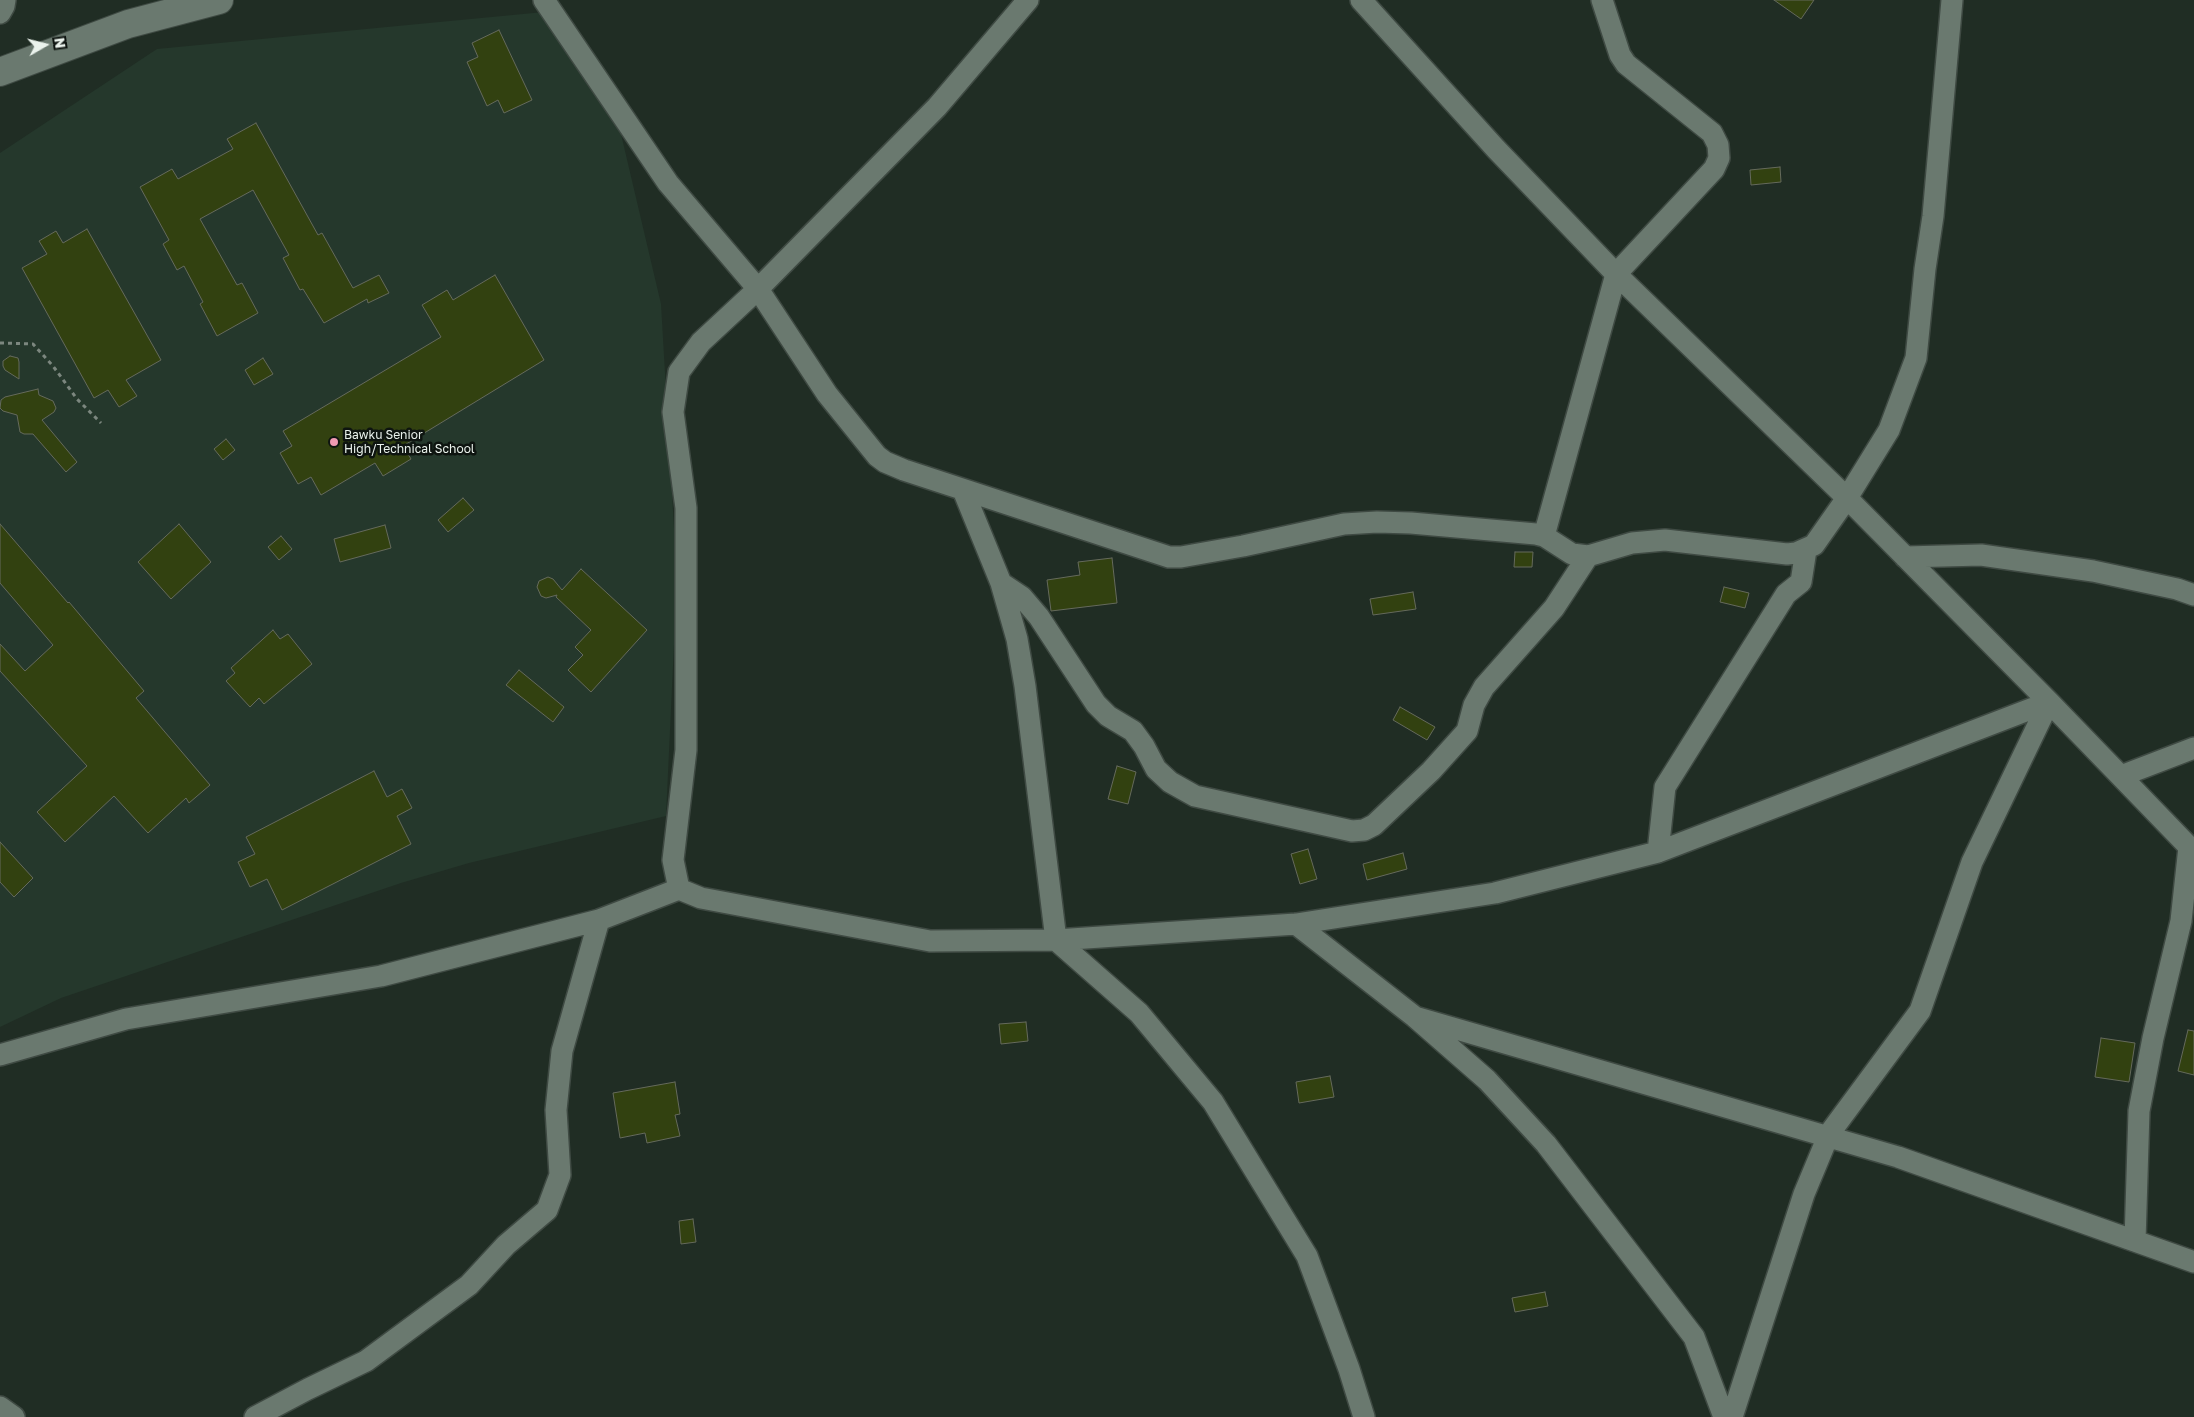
<!DOCTYPE html>
<style>
body{margin:0}
#map{position:relative;width:2194px;height:1417px;overflow:hidden;background:#202d24;font-family:"Golos Text",sans-serif}
canvas{display:block}
.north{position:absolute;left:20px;top:20px;width:50px;height:50px;-webkit-text-stroke:4px #0e1410;paint-order:stroke;rotate:82deg;font-size:14px;font-weight:700;line-height:20px;text-align:center;color:#eaf2ec}
.north::after{content:'';display:block;margin:auto;width:18px;height:22px;background:#eaf2ec;clip-path:polygon(50% 0,100% 100%,50% 72%,0 100%)}
</style>
<div id="map">
<canvas width="2194" height="1417"></canvas>
<div class="north">N</div>
</div>
<script>
const g = document.querySelector('canvas').getContext('2d');
g.lineJoin = 'round';
function fillPath(path, color) {
  g.fillStyle = color;
  g.fill(path, 'evenodd');
}
function toPath(rows) {
  const path = new Path2D();
  for (const r of rows) {
    path.moveTo(r[0], r[1]);
    for (let i = 2; i < r.length; i += 2) path.lineTo(r[i], r[i + 1]);
  }
  return path;
}
function trace(path, color, width, dash) {
  g.strokeStyle = color;
  g.lineWidth = width;
  g.lineCap = dash ? 'butt' : 'round';
  g.setLineDash(dash || []);
  g.stroke(path);
}
function write(font, color, halo, rows, align = 'center') {
  g.font = font + ' "Golos Text",sans-serif';
  g.lineWidth = 5;
  g.setLineDash([]);
  g.textBaseline = 'middle';
  g.strokeStyle = halo;
  g.fillStyle = color;
  for (const [text, x, y, turn = 0] of rows) {
    g.save();
    g.translate(x, y);
    g.rotate((+turn || 0) * Math.PI / 180);
    g.textAlign = isNaN(turn) ? turn : align;
    if (halo) g.strokeText(text, 0, 0);
    g.fillText(text, 0, 0);
    g.restore();
  }
}
const built = toPath([
 [544,12,621,134,661,304,677,580,666,816,469,863,401,883,61,998,0,1027,0,153,157,49]
]);
const building = toPath([
 [1774,0,1814,0,1801,19,1774,0],
 [499,30,532,100,504,113,498,100,487,106,467,62,478,57,472,43,499,30],
 [256,123,318,235,322,233,350,283,353,288,379,275,389,293,368,303,367,299,324,323,303,289,300,290,283,258,289,255,253,190,200,219,237,285,242,283,258,313,217,336,200,304,203,302,184,266,177,270,163,244,169,240,140,187,172,169,178,179,233,149,227,139,256,123],
 [1780,167,1781,182,1751,185,1750,170,1780,167],
 [87,229,161,360,126,380,137,396,119,407,108,390,94,398,22,268,47,254,39,241,56,231,63,243,87,229],
 [495,275,544,360,403,446,411,459,383,476,375,463,321,495,311,477,298,484,280,453,292,446,283,431,441,337,422,305,447,290,453,300,495,275],
 [10,356,18,358,19,362,19,379,5,370,3,366,3,361,10,356],
 [263,358,273,374,254,385,245,370,263,358],
 [38,389,39,395,53,401,56,408,54,412,42,420,77,462,66,472,33,434,24,434,20,432,17,415,3,411,0,408,1,400,5,397,38,389],
 [226,439,235,450,223,460,214,449,226,439],
 [463,498,474,510,448,532,438,520,463,498],
 [0,524,68,603,69,602,144,691,136,698,210,785,189,803,186,798,148,833,114,796,65,842,37,812,87,766,0,671,0,644,25,671,53,645,0,583,0,524],
 [179,524,211,562,171,599,138,562,179,524],
 [385,525,391,548,340,562,334,539,385,525],
 [281,536,292,549,279,560,268,547,281,536],
 [1515,552,1533,552,1532,567,1514,567,1515,552],
 [1112,558,1117,603,1051,611,1047,580,1080,575,1078,562,1112,558],
 [581,569,647,630,591,692,568,670,583,655,575,647,591,630,556,597,557,595,546,598,541,596,537,587,539,581,548,577,553,579,562,590,581,569],
 [1724,587,1749,593,1745,608,1720,602,1724,587],
 [1413,592,1416,609,1373,615,1370,599,1413,592],
 [273,630,280,639,288,634,312,664,264,704,259,698,250,707,226,681,235,673,231,668,273,630],
 [519,670,564,707,553,722,506,685,519,670],
 [1400,707,1435,727,1427,740,1393,720,1400,707],
 [1117,766,1136,772,1128,804,1108,799,1117,766],
 [374,771,387,797,402,789,412,808,397,816,411,844,282,910,267,879,250,887,238,862,255,854,246,837,374,771],
 [0,842,33,878,14,897,0,882,0,842],
 [1308,849,1317,879,1300,884,1291,854,1308,849],
 [1403,853,1407,869,1367,880,1363,864,1403,853],
 [1026,1022,1028,1041,1001,1044,999,1024,1026,1022],
 [2188,1030,2194,1031,2194,1075,2178,1071,2188,1030],
 [2101,1038,2135,1043,2129,1082,2095,1077,2101,1038],
 [1330,1076,1334,1097,1299,1103,1296,1082,1330,1076],
 [675,1082,680,1114,675,1115,680,1136,647,1143,645,1133,620,1138,613,1093,675,1082],
 [693,1219,696,1242,681,1244,679,1221,693,1219],
 [1545,1292,1548,1306,1515,1312,1512,1298,1545,1292]
]);
const path = toPath([
 [0,343,33,344,53,366,77,399,101,423]
]);
const street = toPath([
 [544,0,668,183,758,289,827,394,877,456,885,462,904,470,1169,557,1181,557,1243,546,1344,524,1377,522,1411,523,1536,534,1544,536,1572,554,1588,556,1632,543,1665,540,1787,554,1796,553,1814,545,1847,498,1889,430,1916,358,1925,269,1933,216,1952,0],
 [1361,0,1496,149,1616,274,1847,498,2049,702,2194,852],
 [0,13,4,6,5,0],
 [963,490,1001,583,1017,639,1025,686,1056,940,1139,1013,1213,1102,1307,1256,1349,1369,1364,1417],
 [1544,536,1616,274,1714,169,1719,158,1718,145,1712,133,1626,64,1620,55,1602,0],
 [1905,557,1981,555,2093,571,2177,589,2194,595],
 [1001,583,1022,597,1039,617,1096,704,1108,716,1133,731,1144,746,1156,769,1170,782,1195,796,1352,831,1364,830,1374,825,1431,771,1467,731,1474,705,1484,687,1554,608,1588,556],
 [2121,776,2194,748],
 [1658,852,1665,787,1786,594,1801,582,1806,550],
 [679,889,673,860,686,750,686,508,673,412,679,372,701,342,758,289,937,107,1028,0],
 [1296,924,1415,1017,1487,1080,1546,1144,1694,1337,1724,1417],
 [1415,1017,1898,1157,2194,1262],
 [0,1055,126,1019,381,976,599,920,679,889,701,898,930,941,1056,940,1296,924,1495,893,1658,852,2049,702],
 [2135,1241,2139,1111,2153,1038,2181,921,2189,847],
 [0,1407,14,1417],
 [255,1417,308,1389,366,1361,469,1285,506,1245,547,1210,560,1175,556,1110,562,1051,599,920],
 [1732,1417,1804,1194,1829,1134,1920,1011,1972,862,2049,702]
]);
const secondary = toPath([
 [0,72,128,24,219,0]
]);
const markers = [
 [334,442,5,"#f19ab2"]
];
const poiNames = [
 ["Bawku Senior",344,435],
 ["High/Technical School",344,449]
];
fillPath(built, '#25382c');
fillPath(building, '#324110');
trace(building, '#656a5c', 1);
trace(street, '#3f4a43', 24);
trace(secondary, '#3f4a43', 30);
trace(path, '#7c877f', 3, [4, 4]);
trace(street, '#6a796f', 21);
trace(secondary, '#6a796f', 28);
for (const [x, y, r, color] of markers) {
  const dot = new Path2D();
  dot.arc(x, y, r, 0, 2 * Math.PI);
  g.fillStyle = color;
  g.fill(dot);
  trace(dot, '#0e1410', 2);
}
write('12px', '#eaf2ec', '#0e1410', poiNames, 'left');
</script>
